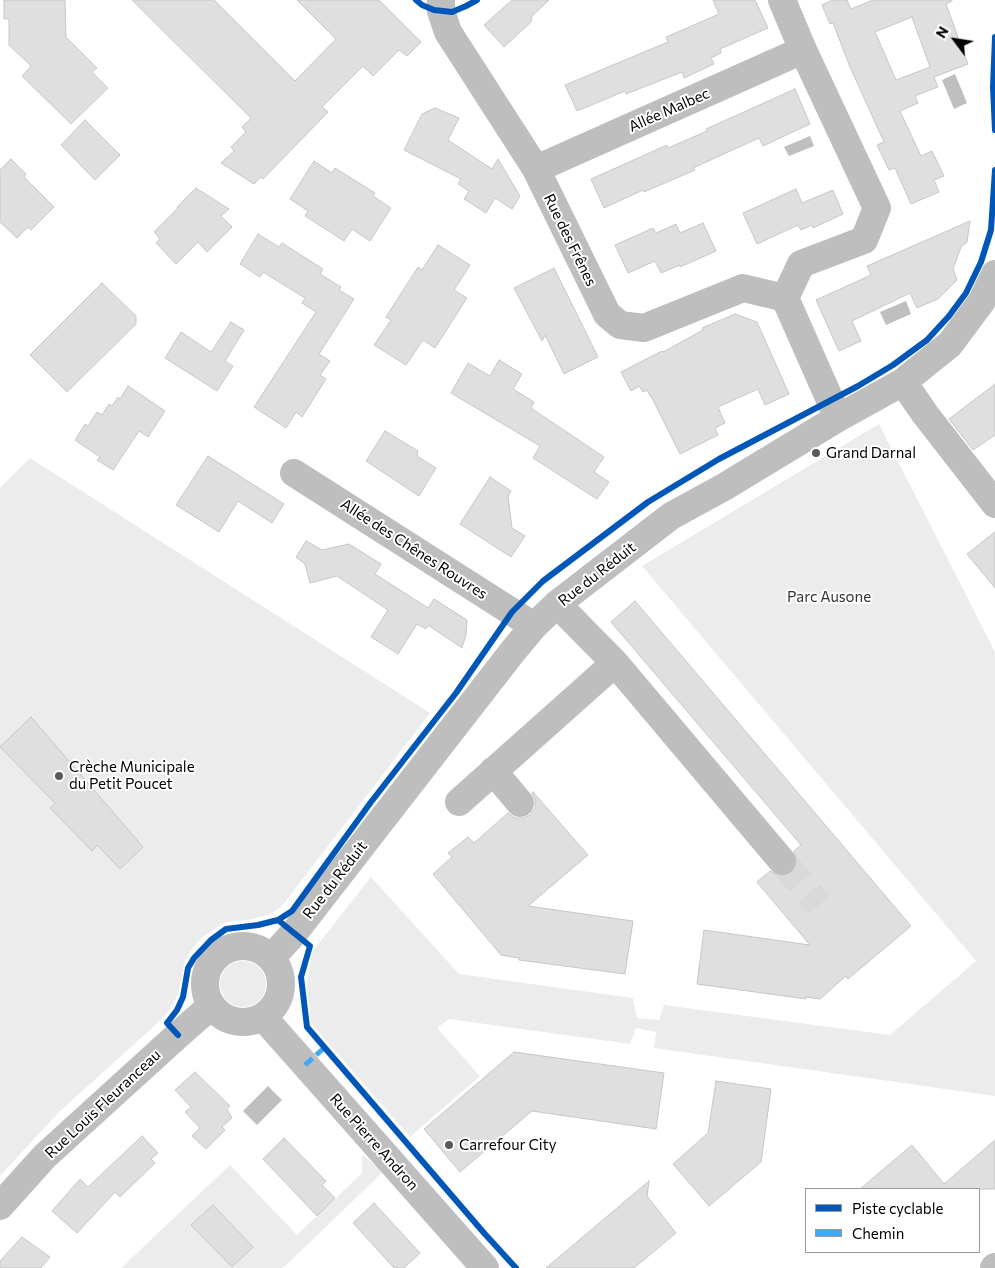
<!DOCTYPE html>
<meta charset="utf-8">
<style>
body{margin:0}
#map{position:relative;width:995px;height:1268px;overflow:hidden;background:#fff;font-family:Commissioner,sans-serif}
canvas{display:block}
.legend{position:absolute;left:805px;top:1188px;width:175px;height:65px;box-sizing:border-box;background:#fff;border:1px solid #999;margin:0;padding:6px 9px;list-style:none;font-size:15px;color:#000}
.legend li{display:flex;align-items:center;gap:10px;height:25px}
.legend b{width:25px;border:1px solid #999}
.north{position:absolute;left:930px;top:15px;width:50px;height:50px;-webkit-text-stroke:4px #fff;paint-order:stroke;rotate:301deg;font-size:14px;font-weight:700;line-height:20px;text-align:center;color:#000}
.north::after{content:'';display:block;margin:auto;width:18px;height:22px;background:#000;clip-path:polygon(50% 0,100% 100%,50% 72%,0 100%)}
</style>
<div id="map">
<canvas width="995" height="1268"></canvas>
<ul class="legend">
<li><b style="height:6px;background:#0057b8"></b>Piste cyclable</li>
<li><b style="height:6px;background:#3fa9f5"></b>Chemin</li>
</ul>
<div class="north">N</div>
</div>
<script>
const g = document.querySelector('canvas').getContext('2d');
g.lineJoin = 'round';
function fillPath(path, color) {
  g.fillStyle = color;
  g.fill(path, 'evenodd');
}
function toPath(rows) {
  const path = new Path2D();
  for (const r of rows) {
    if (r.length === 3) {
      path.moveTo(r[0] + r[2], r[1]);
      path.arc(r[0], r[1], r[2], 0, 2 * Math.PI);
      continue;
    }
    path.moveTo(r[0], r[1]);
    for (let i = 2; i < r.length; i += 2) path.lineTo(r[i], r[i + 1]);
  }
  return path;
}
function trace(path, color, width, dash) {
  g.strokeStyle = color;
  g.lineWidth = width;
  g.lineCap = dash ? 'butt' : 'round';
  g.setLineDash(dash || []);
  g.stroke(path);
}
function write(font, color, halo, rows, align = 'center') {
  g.font = font + ' Commissioner,sans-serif';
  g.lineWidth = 4;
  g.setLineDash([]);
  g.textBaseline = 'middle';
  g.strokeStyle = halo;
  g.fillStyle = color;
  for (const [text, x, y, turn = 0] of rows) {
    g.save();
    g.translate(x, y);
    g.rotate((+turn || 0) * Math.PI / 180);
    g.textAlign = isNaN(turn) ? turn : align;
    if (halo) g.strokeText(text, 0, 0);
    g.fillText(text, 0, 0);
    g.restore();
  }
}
const green = toPath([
 [879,424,995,652,995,1096,654,1048,656,1032,636,1028,630,1044,449,1019,437,1028,480,1076,410,1137,311,1023,307,986,312,952,371,877,459,974,633,998,637,1018,659,1020,664,1005,890,1035,976,961,642,566],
 [30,458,430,713,282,906,271,914,248,920,235,921,224,923,201,938,191,950,184,964,178,994,172,1006,163,1018,58,1113,0,1176,0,488],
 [243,984,23],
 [362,1154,383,1172,283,1268,121,1268,230,1165,297,1235,362,1173]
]);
const water = toPath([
 [955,74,967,103,954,109,942,80],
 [810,136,814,146,789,156,784,147],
 [906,301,911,314,886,325,880,312],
 [268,1086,282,1100,257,1125,243,1111]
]);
const building = toPath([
 [4,0,65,0,66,37,97,68,92,72,108,88,71,124,22,76,31,66,9,45,9,19,4,19,4,0],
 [132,0,214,0,295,81,336,39,297,0,379,0,421,42,407,56,399,50,373,76,363,66,322,107,328,112,263,179,261,177,254,184,221,163,234,151,231,147,246,132,242,127,251,118,132,0],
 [512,0,549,0,532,16,531,22,504,47,484,25,512,0],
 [713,0,755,0,768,28,720,49,721,53,711,58,714,64,684,78,682,72,626,94,625,91,577,111,565,85,668,42,666,37,719,14,713,0],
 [833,0,847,0,851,9,873,0,952,0,952,1,946,4,968,64,934,77,938,87,915,96,918,103,900,111,921,156,932,151,944,176,934,180,939,192,911,204,895,168,889,170,877,145,884,142,850,67,833,23,830,24,822,5,833,0],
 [912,17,930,67,896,80,875,32,912,17],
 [795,89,810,124,763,146,759,138,693,168,695,170,644,192,643,190,604,208,591,179,667,145,668,148,707,131,706,129,795,89],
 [435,108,459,118,448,140,492,169,498,159,520,196,512,209,495,198,486,213,464,199,469,191,458,184,461,179,404,150,422,114,435,108],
 [85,120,120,155,95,180,61,145,85,120],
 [11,159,26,174,24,177,54,207,31,230,28,227,17,238,0,222,0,170,11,159],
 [314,161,332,173,335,168,375,193,373,196,391,208,370,241,352,229,344,241,305,216,308,211,290,199,314,161],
 [196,188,229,209,221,216,232,227,207,252,198,242,176,264,156,243,160,239,154,232,178,208,177,207,196,188],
 [796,189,802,203,833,190,843,214,813,228,812,225,801,230,798,225,757,244,743,213,796,189],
 [970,221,967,242,961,247,953,269,957,280,938,299,917,308,910,293,852,321,861,341,839,351,816,300,871,275,867,266,970,221],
 [703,223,716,251,680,267,680,265,661,273,655,261,628,273,615,245,653,228,656,233,676,224,680,233,703,223],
 [258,234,279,247,282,243,323,269,320,274,341,287,339,290,354,299,319,354,330,361,320,375,326,379,302,417,296,412,286,428,254,407,316,312,302,303,305,298,263,272,260,277,240,264,258,234],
 [438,245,470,265,454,290,467,298,435,348,423,340,406,365,374,345,391,320,386,317,418,267,422,270,438,245],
 [554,268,598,357,564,374,545,335,542,341,514,288,554,268],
 [102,283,136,316,136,324,67,392,30,355,102,283],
 [735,314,757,322,789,394,765,405,758,389,718,407,725,423,715,428,718,435,680,454,651,396,650,396,647,390,643,392,639,386,631,391,621,372,662,351,663,352,703,330,702,328,735,314],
 [231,322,244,330,225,361,233,366,217,391,165,358,181,332,211,352,231,322],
 [499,360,522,374,513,389,534,402,531,408,604,457,594,472,609,482,597,499,533,458,540,446,451,393,468,363,490,376,499,360],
 [995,384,995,435,973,450,949,419,995,384],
 [128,386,165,411,148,437,139,431,113,470,97,460,100,457,75,440,85,424,88,426,97,412,102,415,109,404,112,406,118,397,120,399,128,386],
 [385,431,418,451,417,456,436,468,419,496,366,461,385,431],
 [208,456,284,504,272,523,238,501,219,532,176,505,208,456],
 [490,477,511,491,508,496,512,528,525,536,511,557,460,524,490,477],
 [995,532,995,588,967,554,995,532],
 [306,541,322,550,349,544,381,564,375,574,428,608,434,599,467,620,466,635,462,648,428,625,426,629,417,624,398,654,371,637,388,610,337,576,310,583,305,564,296,557,306,541],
 [635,601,911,926,848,979,846,976,820,999,806,997,806,999,697,984,704,930,810,945,757,882,770,871,776,875,784,876,792,873,796,867,797,859,794,851,801,845,611,622,635,601],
 [31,717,143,847,120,869,97,845,92,851,50,808,55,803,0,747,31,717],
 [533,792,588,855,528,906,633,921,625,974,519,960,519,958,501,955,433,874,452,857,448,853,468,837,474,843,508,813,515,818,523,818,530,815,535,808,535,800,532,793,533,792],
 [514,1052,664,1073,656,1129,532,1111,460,1172,424,1129,514,1052],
 [195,1072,230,1106,227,1109,232,1118,222,1127,225,1130,206,1149,192,1136,200,1128,185,1112,191,1107,175,1090,195,1072],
 [716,1081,771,1089,761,1162,709,1206,673,1164,708,1133,716,1081],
 [142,1136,158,1153,151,1159,155,1163,120,1197,115,1192,77,1233,52,1211,80,1179,88,1187,142,1136],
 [284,1138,326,1181,322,1185,335,1198,317,1216,263,1159,284,1138],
 [995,1140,995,1189,860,1189,912,1145,944,1184,995,1140],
 [649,1181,647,1196,676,1233,634,1268,546,1268,649,1181],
 [374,1203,420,1253,404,1268,394,1268,353,1223,374,1203],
 [213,1205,253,1247,232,1267,191,1225,213,1205],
 [22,1237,50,1257,41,1268,0,1268,0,1261,22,1237]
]);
const minorTunnel = toPath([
 [782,861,819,905]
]);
const minor = toPath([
 [441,0,441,11,448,32,536,169,607,314,620,325,644,328,743,288,785,298],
 [782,0,803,50,877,208,864,240,801,264,785,298,838,418],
 [536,169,803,50],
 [903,382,925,414,995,504],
 [294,473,534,626],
 [557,604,615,663,782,861],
 [493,771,520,803],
 [459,802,615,663],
 [243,984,38],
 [271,958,294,933,513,651,534,626,557,604,671,516,724,487,838,418,903,382,950,344,982,301,995,274],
 [263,1017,485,1268],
 [0,1206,45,1156,178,1035,211,1006],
 [994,1268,995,1267]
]);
const quiet = toPath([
 [305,1065,324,1048]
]);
const cycleway = toPath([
 [416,0,422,5,434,10,452,12,466,6,477,0],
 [995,37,993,87,995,130],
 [178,1035,167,1023,177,1010,183,997,188,968,194,958,211,940,226,929,258,925,278,920],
 [516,1268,484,1233,307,1027,301,977,310,946,278,920,292,911,371,802,456,693,512,612,543,581,648,502,719,459,858,386,893,365,927,340,949,316,966,293,981,262,991,230,995,170]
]);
const markers = [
 [816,453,5,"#595959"],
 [59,776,5,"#595959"],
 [449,1145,5,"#595959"]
];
const streetNames = [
 ["Allée Malbec",669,110,-24],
 ["Rue des Frênes",570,240,64],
 ["Allée des Chênes Rouvres",414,549,33],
 ["Rue du Réduit",597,574,-38],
 ["Rue du Réduit",335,880,-52],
 ["Rue Louis Fleuranceau",103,1104,-43],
 ["Rue Pierre Andron",374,1142,48]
];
const poiNames = [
 ["Grand Darnal",826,453],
 ["Crèche Municipale",69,767],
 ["du Petit Poucet",69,784],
 ["Carrefour City",459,1145]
];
const parkNames = [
 ["Parc Ausone",829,597]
];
fillPath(green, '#ececec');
fillPath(water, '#bfbfbf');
fillPath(building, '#dfdfdf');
trace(building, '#c7c7c7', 1);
trace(minorTunnel, '#d9d9d9', 28, [28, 14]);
trace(minor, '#bebebe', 28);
trace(quiet, '#3fa9f5', 5, [10, 5]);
trace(cycleway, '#0057b8', 6);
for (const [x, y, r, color] of markers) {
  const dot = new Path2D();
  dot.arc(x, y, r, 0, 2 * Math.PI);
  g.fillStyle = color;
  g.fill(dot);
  trace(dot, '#fff', 2);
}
write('15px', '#000', '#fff', streetNames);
write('15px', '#000', '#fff', poiNames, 'left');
write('15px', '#333', '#fff', parkNames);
</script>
